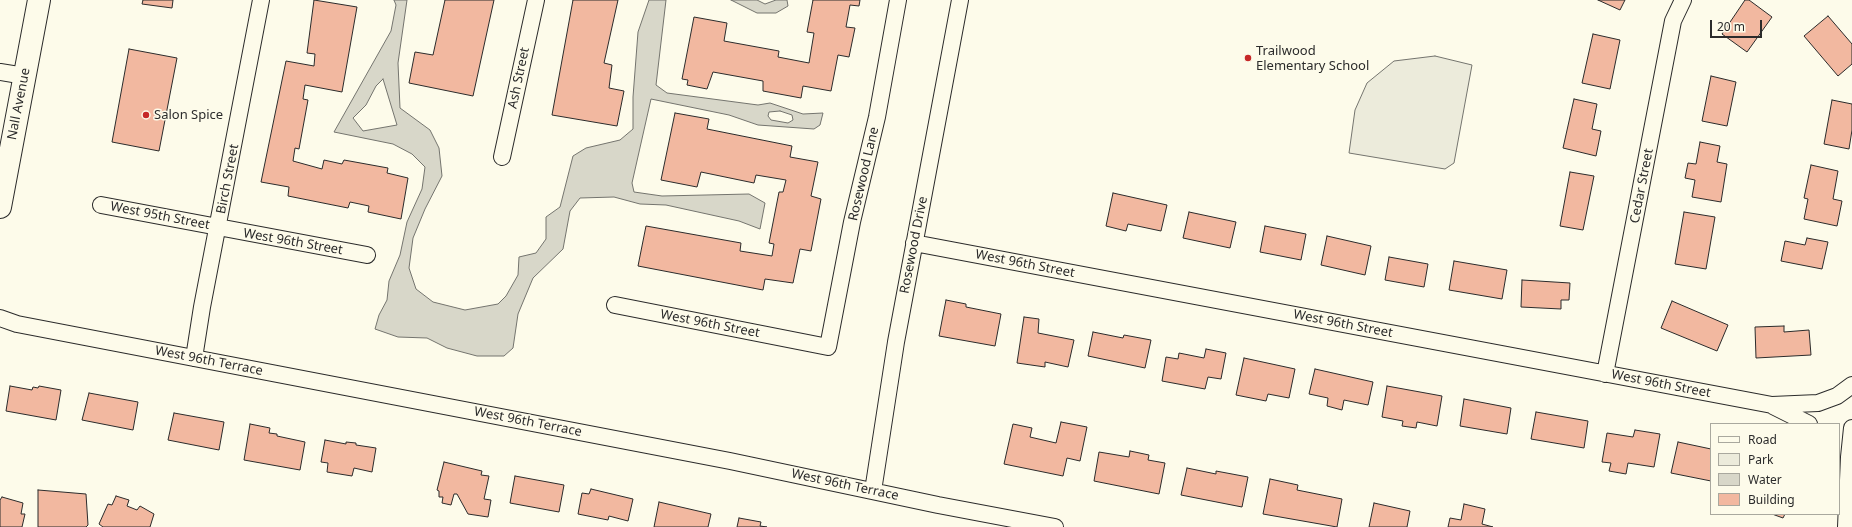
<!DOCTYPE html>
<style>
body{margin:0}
#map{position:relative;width:1852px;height:527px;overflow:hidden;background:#fdfbea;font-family:"Noto Sans",sans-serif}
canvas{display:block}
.legend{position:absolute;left:1710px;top:423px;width:130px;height:92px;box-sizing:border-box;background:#fdfbea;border:1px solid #a9a89e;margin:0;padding:5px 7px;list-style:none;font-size:12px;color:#2b2b2b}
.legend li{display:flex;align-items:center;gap:8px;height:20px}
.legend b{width:20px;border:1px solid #a9a89e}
.scale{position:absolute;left:1710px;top:20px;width:52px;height:18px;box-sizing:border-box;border:2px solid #2b2b2b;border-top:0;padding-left:5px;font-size:12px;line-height:14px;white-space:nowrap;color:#2b2b2b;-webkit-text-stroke:3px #fdfbea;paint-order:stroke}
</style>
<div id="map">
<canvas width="1852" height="527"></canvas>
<ul class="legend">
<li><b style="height:5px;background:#fdfbea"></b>Road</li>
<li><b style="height:11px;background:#ecebdb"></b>Park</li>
<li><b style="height:11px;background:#d8d7c9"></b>Water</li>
<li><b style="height:11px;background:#f2b8a0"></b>Building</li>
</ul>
<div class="scale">20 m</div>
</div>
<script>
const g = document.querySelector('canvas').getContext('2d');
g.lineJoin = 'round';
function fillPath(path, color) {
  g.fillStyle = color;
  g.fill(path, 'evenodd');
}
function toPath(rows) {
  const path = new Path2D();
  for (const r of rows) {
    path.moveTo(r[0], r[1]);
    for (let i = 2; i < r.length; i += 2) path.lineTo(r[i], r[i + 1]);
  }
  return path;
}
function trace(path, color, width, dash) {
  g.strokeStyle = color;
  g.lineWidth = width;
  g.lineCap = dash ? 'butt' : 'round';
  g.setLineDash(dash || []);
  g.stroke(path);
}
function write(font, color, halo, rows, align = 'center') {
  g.font = font + ' "Noto Sans",sans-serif';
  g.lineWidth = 3;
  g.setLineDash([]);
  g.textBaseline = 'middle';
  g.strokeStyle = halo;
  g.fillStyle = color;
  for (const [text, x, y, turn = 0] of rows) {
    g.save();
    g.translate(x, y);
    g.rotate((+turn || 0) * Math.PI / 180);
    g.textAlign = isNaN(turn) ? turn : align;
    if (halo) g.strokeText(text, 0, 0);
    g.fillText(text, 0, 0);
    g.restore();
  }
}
const green = toPath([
 [1435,56,1472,65,1454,163,1445,169,1349,153,1355,110,1367,83,1394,61,1435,56]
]);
const water = toPath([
 [394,0,407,0,398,63,400,108,430,130,439,148,442,176,425,209,413,238,409,268,416,289,433,302,465,310,498,304,506,296,518,275,519,257,536,253,546,239,546,217,560,207,573,156,586,148,620,140,633,129,633,97,638,32,649,0,666,0,656,85,667,93,758,105,770,103,803,114,823,113,820,125,814,129,758,125,729,115,651,99,632,183,634,192,662,196,749,194,765,203,760,229,739,221,666,205,640,204,614,197,580,198,570,211,563,249,533,278,518,314,513,348,504,356,477,356,447,348,427,338,398,337,375,329,379,315,387,300,389,281,400,255,407,222,422,189,425,167,412,154,393,144,334,132,391,31,396,5,394,0],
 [383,79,397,125,363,131,353,118,366,105,376,86,383,79],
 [780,111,792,115,793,120,788,123,771,120,768,116,769,112,780,111],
 [731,0,757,0,765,4,776,0,787,0,788,6,776,13,757,13,731,0]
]);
const building = toPath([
 [143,0,173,0,172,8,142,4,143,0],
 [314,0,357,7,342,92,305,85,303,99,308,100,299,149,295,148,293,161,322,169,324,160,342,164,344,160,388,168,387,173,408,178,401,219,368,212,369,206,350,202,348,208,288,196,289,187,261,182,286,61,314,66,315,54,307,53,314,0],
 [445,0,494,0,473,96,409,83,415,52,433,55,445,0],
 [573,0,618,0,604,63,612,65,609,88,624,91,617,126,552,115,573,0],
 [813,0,860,0,859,6,850,5,846,27,855,28,849,57,838,55,831,91,803,86,801,98,763,91,763,81,713,72,707,89,687,85,688,80,682,79,694,17,727,23,724,41,779,51,778,57,809,63,814,33,807,32,813,0],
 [1598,0,1625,0,1620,10,1598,0],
 [1745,0,1749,0,1772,17,1747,52,1722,34,1745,0],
 [1828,16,1852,44,1852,64,1838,76,1804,36,1828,16],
 [1593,34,1620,40,1610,89,1582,83,1593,34],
 [129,49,177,58,159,151,112,142,129,49],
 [1711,76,1736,82,1727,126,1702,121,1711,76],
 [1574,99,1597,104,1592,129,1601,131,1596,156,1563,148,1574,99],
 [1832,100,1852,104,1852,130,1849,149,1824,144,1832,100],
 [675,113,709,119,707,129,792,146,790,157,818,162,811,196,821,199,811,251,800,249,793,283,765,279,763,290,638,266,646,226,741,243,740,251,772,256,774,244,769,243,779,192,783,192,786,180,756,175,754,183,701,172,697,187,661,180,675,113],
 [1700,142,1720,146,1717,162,1727,164,1721,202,1692,197,1695,180,1685,178,1688,163,1696,164,1700,142],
 [1811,165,1838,171,1833,199,1842,201,1837,226,1804,219,1808,199,1804,198,1811,165],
 [1570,172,1594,176,1583,230,1560,226,1570,172],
 [1113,193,1167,205,1161,231,1128,224,1126,231,1106,226,1113,193],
 [1189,212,1236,222,1230,248,1183,238,1189,212],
 [1684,212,1715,217,1706,269,1675,264,1684,212],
 [1265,226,1306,234,1301,260,1260,252,1265,226],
 [1327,236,1371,246,1365,275,1321,265,1327,236],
 [1807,238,1828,242,1822,269,1781,261,1785,241,1805,245,1807,238],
 [1389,257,1428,264,1424,287,1385,280,1389,257],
 [1454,261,1507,270,1502,299,1449,290,1454,261],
 [1522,280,1570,283,1569,300,1561,300,1561,309,1521,307,1522,280],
 [946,300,966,304,966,307,1001,314,995,346,939,336,946,300],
 [1672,301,1728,325,1717,351,1661,328,1672,301],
 [1024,317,1039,319,1038,333,1074,340,1068,367,1045,362,1045,367,1017,363,1024,317],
 [1784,326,1784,332,1809,330,1811,355,1756,358,1755,327,1784,326],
 [1093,332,1123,338,1124,335,1151,340,1145,368,1088,356,1093,332],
 [1206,349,1226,353,1221,379,1208,377,1205,389,1162,381,1166,357,1178,359,1179,353,1204,358,1206,349],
 [1244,358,1295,369,1289,398,1268,394,1266,401,1236,395,1244,358],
 [1315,369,1373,382,1368,405,1344,400,1342,410,1327,406,1328,398,1309,394,1315,369],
 [10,386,32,390,33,387,38,388,39,386,61,390,56,420,6,411,10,386],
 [1387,386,1442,396,1437,426,1417,422,1416,428,1402,426,1403,421,1382,417,1387,386],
 [89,393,138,402,133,430,82,420,89,393],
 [1464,399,1511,408,1507,434,1460,426,1464,399],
 [1536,412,1588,421,1584,448,1531,439,1536,412],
 [174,413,224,422,219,450,168,440,174,413],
 [1061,422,1087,427,1080,461,1067,458,1063,476,1004,464,1013,424,1032,428,1030,437,1056,443,1061,422],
 [250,424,270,428,269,433,277,434,277,436,305,442,300,470,244,460,250,424],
 [1635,430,1660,434,1654,467,1628,463,1626,474,1609,471,1611,463,1602,462,1607,433,1633,437,1635,430],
 [325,440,346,444,346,442,356,443,356,445,376,448,372,472,354,468,352,476,327,472,328,463,321,462,325,440],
 [1678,442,1711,449,1711,481,1671,473,1678,442],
 [1130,451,1149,455,1148,460,1165,463,1159,494,1094,481,1099,452,1129,457,1130,451],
 [444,462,482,471,481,475,489,476,484,499,491,500,488,517,468,514,457,494,454,494,451,505,442,503,443,497,439,497,439,491,437,490,444,462],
 [1187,468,1216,474,1216,471,1248,477,1242,507,1181,495,1187,468],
 [515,476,564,485,559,512,510,503,515,476],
 [1270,479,1298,485,1297,490,1342,499,1337,527,1263,514,1270,479],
 [591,489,633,499,628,521,609,516,608,520,578,514,582,493,589,494,591,489],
 [38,490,86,494,88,525,86,527,38,527,38,490],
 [116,496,129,500,127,506,137,510,140,506,154,514,150,527,103,527,99,524,108,504,112,505,116,496],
 [2,497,23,503,21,514,25,514,22,527,0,527,0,500,2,497],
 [659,502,711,514,708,527,654,527,659,502],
 [1374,503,1410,511,1407,527,1369,527,1374,503],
 [1464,504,1485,509,1482,524,1493,527,1448,527,1450,518,1461,520,1464,504],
 [1772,514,1785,514,1783,518,1772,514],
 [739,518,761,522,760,526,767,527,737,527,739,518]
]);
const street = toPath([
 [0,72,25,76],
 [502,157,536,0],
 [101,205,367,255],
 [914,243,1772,405,1818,403,1837,396,1852,385],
 [615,305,828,347,852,222,877,117,898,0],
 [0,318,17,324,730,461,938,505,1055,527],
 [194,358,202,307,261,0],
 [1605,374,1673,21,1683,0],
 [1773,406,1809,424],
 [873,491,896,342,960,0],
 [1846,527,1849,457,1852,428]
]);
const secondary = toPath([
 [0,207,39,0]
]);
const markers = [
 [1248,58,4,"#c62828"],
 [146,115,4,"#c62828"]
];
const poiNames = [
 ["Trailwood",1256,51],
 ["Elementary School",1256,66],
 ["Salon Spice",154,115]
];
const streetNames = [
 ["Ash Street",519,78,-78],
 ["Nall Avenue",19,104,-79],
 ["Rosewood Lane",864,174,-77],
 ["Birch Street",228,179,-79],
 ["Cedar Street",1642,186,-79],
 ["West 95th Street",160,216,11],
 ["West 96th Street",293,242,10],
 ["Rosewood Drive",914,245,-79],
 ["West 96th Street",1025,264,11],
 ["West 96th Street",710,324,11],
 ["West 96th Street",1343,324,11],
 ["West 96th Terrace",209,361,11],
 ["West 96th Street",1661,384,11],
 ["West 96th Terrace",528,422,11],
 ["West 96th Terrace",845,485,12]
];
fillPath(green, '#ecebdb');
trace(green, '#74746e', 1);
fillPath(water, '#d8d7c9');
trace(water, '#74746e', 1);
fillPath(building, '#f2b8a0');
trace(building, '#2b2b2b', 1);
trace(street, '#2b2b2b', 18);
trace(secondary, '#2b2b2b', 24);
trace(street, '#fdfbea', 16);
trace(secondary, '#fdfbea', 22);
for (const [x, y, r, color] of markers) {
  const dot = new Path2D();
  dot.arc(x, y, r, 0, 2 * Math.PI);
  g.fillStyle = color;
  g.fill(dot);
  trace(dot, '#fdfbea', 1.5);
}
write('13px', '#2b2b2b', '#fdfbea', poiNames, 'left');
write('13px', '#2b2b2b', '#fdfbea', streetNames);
</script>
